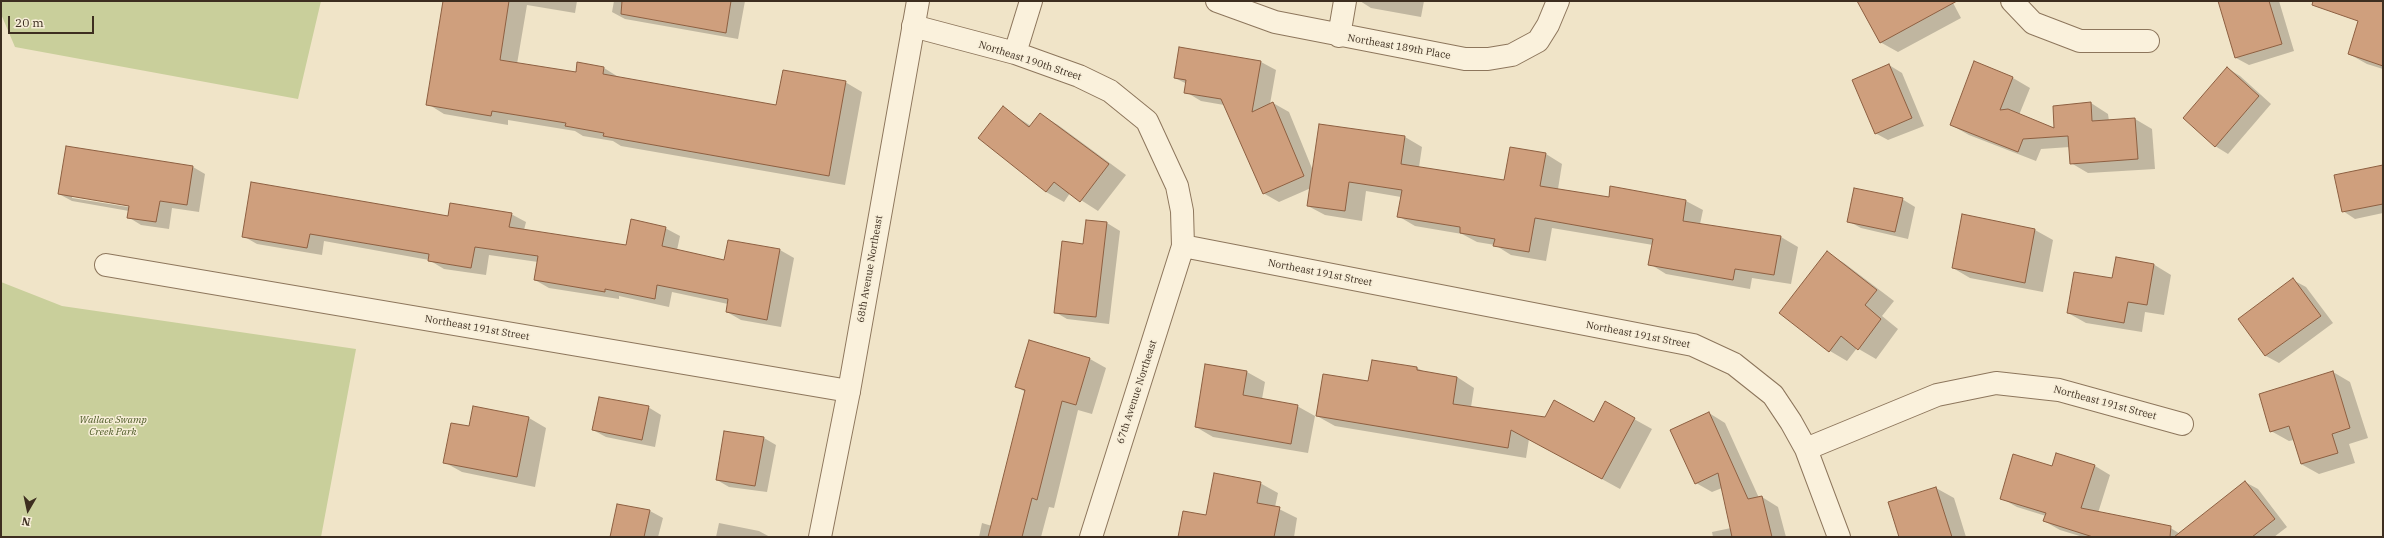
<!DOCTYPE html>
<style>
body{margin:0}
#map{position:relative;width:2384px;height:538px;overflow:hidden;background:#f0e4c8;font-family:"IBM Plex Serif",serif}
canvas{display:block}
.frame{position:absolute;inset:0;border:2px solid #3d2e20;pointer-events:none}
.north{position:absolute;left:8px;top:490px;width:40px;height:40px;-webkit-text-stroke:3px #f7eed8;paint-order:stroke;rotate:189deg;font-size:11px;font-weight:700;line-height:16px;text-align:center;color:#3d2e20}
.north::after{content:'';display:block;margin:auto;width:14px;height:18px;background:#3d2e20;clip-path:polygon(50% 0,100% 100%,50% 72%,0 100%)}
.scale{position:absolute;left:8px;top:16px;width:86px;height:18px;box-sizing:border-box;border:2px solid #3d2e20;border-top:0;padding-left:5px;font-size:12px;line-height:14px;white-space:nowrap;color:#3d2e20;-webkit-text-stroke:3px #f7eed8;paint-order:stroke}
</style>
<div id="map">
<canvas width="2384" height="538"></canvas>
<div class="frame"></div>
<div class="north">N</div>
<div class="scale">20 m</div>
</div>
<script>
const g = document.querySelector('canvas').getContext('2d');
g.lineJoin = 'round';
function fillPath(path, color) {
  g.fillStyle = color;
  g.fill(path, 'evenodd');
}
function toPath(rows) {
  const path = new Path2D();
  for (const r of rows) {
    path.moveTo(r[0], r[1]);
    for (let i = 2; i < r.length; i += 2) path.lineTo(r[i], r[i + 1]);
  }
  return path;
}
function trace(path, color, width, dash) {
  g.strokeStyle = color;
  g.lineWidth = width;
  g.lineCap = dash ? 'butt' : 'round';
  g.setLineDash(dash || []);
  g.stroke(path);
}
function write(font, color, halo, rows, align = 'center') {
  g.font = font + ' "IBM Plex Serif",serif';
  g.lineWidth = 3;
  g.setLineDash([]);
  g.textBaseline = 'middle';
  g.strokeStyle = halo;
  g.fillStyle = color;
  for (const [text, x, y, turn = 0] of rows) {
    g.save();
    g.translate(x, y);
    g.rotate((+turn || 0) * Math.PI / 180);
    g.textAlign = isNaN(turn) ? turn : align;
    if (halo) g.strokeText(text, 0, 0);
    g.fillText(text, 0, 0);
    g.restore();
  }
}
const green = toPath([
 [1,1,321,1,298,99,15,47,1,14],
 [1,282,62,306,356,349,321,537,1,537]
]);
const shadow = toPath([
 [444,1,577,1,575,13,527,5,517,64,576,73,578,64,604,68,620,78,777,106,845,82,862,92,845,185,621,146,613,141,583,136,575,131,508,120,508,125,444,114,428,104],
 [614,1,745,1,738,39,625,19,612,12],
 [1360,1,1424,1,1421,17,1371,8],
 [1858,1,1952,1,1961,18,1898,52,1880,42],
 [2219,1,2279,1,2294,51,2249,65,2236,58],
 [2357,1,2383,1,2383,69,2367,64,2349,54,2359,22,2351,17],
 [1261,62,1276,70,1270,104,1273,103,1289,112,1313,171,1320,125,1405,137,1422,147,1419,167,1505,181,1546,154,1562,164,1558,189,1610,198,1686,201,1703,210,1700,224,1781,237,1798,247,1791,284,1752,278,1750,289,1666,274,1650,264,1653,245,1552,228,1546,261,1511,255,1495,245,1477,242,1462,234,1415,226,1398,216,1401,197,1366,191,1362,221,1325,215,1308,206,1311,188,1279,202,1263,193,1224,105,1201,101,1186,92,1187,84,1175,78],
 [1889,65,1902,73,1924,126,1888,140,1875,133],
 [2227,68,2240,76,2271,104,2228,154,2215,146],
 [2013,78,2030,88,2019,115,2055,129,2091,103,2108,114,2109,121,2135,119,2152,129,2155,169,2088,173,2071,163,2070,147,2041,149,2036,161,1969,135,1951,125],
 [1003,108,1031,126,1040,114,1058,125,1126,175,1098,211,1070,193,1064,202,1046,192],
 [2383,166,2383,213,2355,219,2343,211],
 [193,167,205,174,199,212,172,208,169,229,141,225,128,217,129,211,72,201,59,194],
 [72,196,134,206,134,208,72,198],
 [1902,199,1915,207,1908,239,1861,228,1848,221],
 [511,214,526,222,524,230,627,246,665,228,680,236,677,250,725,261,780,250,794,258,781,327,741,320,727,312,728,304,672,292,669,307,619,296,619,299,549,288,535,280,538,262,489,255,486,275,444,269,429,260,324,241,322,255,257,244,243,236],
 [1963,216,2035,230,2053,240,2043,292,1970,278,1953,268],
 [1087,221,1107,223,1120,231,1109,324,1067,319,1055,312,1084,245],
 [1827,253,1844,263,1894,301,1882,316,1898,329,1876,359,1857,348,1847,361,1830,351],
 [2153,264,2171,275,2164,315,2145,312,2142,332,2086,323,2068,313,2113,279],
 [2293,280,2306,287,2333,323,2279,363,2266,356,2239,319],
 [1090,359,1106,368,1092,414,1078,410,1054,508,1049,507,1041,537,979,537,982,523,992,526,1025,392,1016,386],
 [1206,365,1247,372,1265,382,1262,399,1297,406,1315,416,1308,453,1213,437,1196,427],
 [1417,368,1425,372,1457,377,1474,388,1471,407,1594,424,1605,403,1652,429,1620,489,1529,439,1526,458,1335,426,1317,416,1369,382],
 [2333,372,2350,382,2368,438,2349,444,2355,463,2319,474,2301,464,2294,440,2289,441,2271,431],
 [648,407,661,415,655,447,606,437,593,430],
 [1709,413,1725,423,1759,498,1762,497,1778,507,1786,537,1713,537,1712,532,1731,528,1722,488,1712,492,1696,483],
 [529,418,546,428,535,487,462,472,444,462,470,427],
 [764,438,776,445,767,492,729,487,717,480],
 [2057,454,2095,466,2110,475,2098,513,2169,527,2185,537,2083,537,2060,530,2044,521,2046,516,2017,507,2001,498,2053,468],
 [2245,482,2258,489,2287,527,2274,537,2197,537],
 [1260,483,1278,493,1275,507,1297,518,1294,537,1179,537,1207,516],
 [1936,488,1954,498,1966,537,1900,537],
 [618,505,650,511,663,518,658,537,611,537],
 [719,523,759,531,770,537,716,537]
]);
const building = toPath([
 [443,1,509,1,500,60,576,72,577,62,604,67,603,74,776,105,783,70,846,81,829,176,603,136,604,133,565,126,566,123,492,111,491,116,426,105,443,1],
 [622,1,731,1,726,33,621,14,622,1],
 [1857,1,1957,1,1880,43,1857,1],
 [2218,1,2269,1,2282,44,2235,58,2218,1],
 [2313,1,2383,1,2383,66,2348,54,2358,21,2312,5,2313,1],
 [1179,47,1261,61,1252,112,1273,102,1304,176,1263,194,1221,99,1184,93,1186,80,1174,78,1179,47],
 [1974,61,2013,77,2000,110,2008,109,2054,128,2053,106,2091,102,2092,121,2135,118,2138,159,2070,164,2068,136,2023,139,2018,152,1950,125,1974,61],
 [1889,64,1912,118,1875,134,1852,80,1889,64],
 [2227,67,2259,96,2215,147,2183,118,2227,67],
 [1003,106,1029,127,1040,113,1109,164,1080,202,1054,182,1046,192,978,138,1003,106],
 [1319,124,1405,136,1401,164,1504,180,1510,147,1546,153,1540,186,1609,197,1610,186,1686,200,1683,221,1781,236,1774,275,1735,269,1733,280,1648,265,1653,239,1535,218,1529,252,1493,246,1495,239,1460,233,1460,227,1397,217,1402,190,1349,182,1345,211,1307,206,1319,124],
 [66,146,193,166,187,205,160,201,156,222,127,218,129,206,58,194,66,146],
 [2383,165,2383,204,2342,212,2334,175,2383,165],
 [251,182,448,216,450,203,512,213,509,227,626,245,631,219,666,227,662,246,724,260,728,240,780,249,767,320,726,312,728,299,657,285,655,299,605,289,605,292,534,280,538,256,475,247,471,268,428,261,429,254,310,234,307,248,242,237,251,182],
 [1854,188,1903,198,1895,232,1847,222,1854,188],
 [1962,214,2035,229,2025,283,1952,268,1962,214],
 [1086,220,1107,222,1096,317,1054,313,1062,241,1083,244,1086,220],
 [1827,251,1877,290,1865,305,1881,319,1858,350,1841,336,1829,352,1779,313,1827,251],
 [2116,257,2154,264,2147,305,2128,302,2124,323,2067,313,2074,272,2112,278,2116,257],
 [2293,278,2321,316,2265,356,2238,319,2293,278],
 [1029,340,1090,358,1076,405,1062,401,1037,500,1032,498,1022,537,988,537,1025,390,1015,387,1029,340],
 [1372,360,1417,367,1417,370,1457,377,1453,404,1545,417,1554,400,1594,422,1605,401,1635,418,1602,479,1511,430,1508,448,1316,416,1323,374,1368,381,1372,360],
 [1205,364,1247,371,1243,395,1298,405,1291,444,1195,427,1205,364],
 [2333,371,2350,428,2332,434,2338,453,2301,464,2289,426,2270,432,2259,394,2333,371],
 [599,397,649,406,642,440,592,430,599,397],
 [473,406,529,417,517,477,443,463,451,423,469,426,473,406],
 [1709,412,1748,499,1762,496,1772,537,1732,537,1718,473,1695,484,1670,430,1709,412],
 [724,431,764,437,755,486,716,480,724,431],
 [2056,453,2095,465,2081,508,2171,526,2170,537,2093,537,2043,521,2046,513,2000,499,2013,454,2052,466,2056,453],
 [1214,473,1261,482,1257,503,1280,507,1274,537,1178,537,1183,511,1206,515,1214,473],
 [2245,481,2275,519,2252,537,2174,537,2245,481],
 [1936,487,1952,537,1899,537,1888,502,1936,487],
 [617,504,650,510,644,537,610,537,617,504]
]);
const minor = toPath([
 [1217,1,1275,22,1465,59,1488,59,1512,55,1538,41,1548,25,1558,1],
 [2012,1,2033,23,2080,41,2148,41],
 [913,26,1015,53,1079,76,1110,91,1147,121,1177,186,1182,211,1183,246,1091,537],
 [1339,36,1345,1],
 [1015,53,1031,1],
 [1183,246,1693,345,1734,364,1773,395,1791,422,1806,449,1839,537],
 [106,265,849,391],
 [1806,449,1937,395,1996,383,2059,390,2182,424]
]);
const tertiary = toPath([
 [820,537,849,391,918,1]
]);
const streetNames = [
 ["Northeast 189th Place",1399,47,10],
 ["Northeast 190th Street",1030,61,18],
 ["68th Avenue Northeast",870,269,-80],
 ["Northeast 191st Street",1320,273,11],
 ["Northeast 191st Street",477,328,10],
 ["Northeast 191st Street",1638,335,11],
 ["67th Avenue Northeast",1137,392,-72],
 ["Northeast 191st Street",2105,403,15]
];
const parkNames = [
 ["Wallace Swamp",113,420],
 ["Creek Park",113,432]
];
fillPath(green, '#c9cf9b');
fillPath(shadow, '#0003');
fillPath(building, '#cf9f7d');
trace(building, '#8d5f41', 1);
trace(minor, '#8d765c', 24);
trace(tertiary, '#8d765c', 24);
trace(minor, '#faf1dc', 22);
trace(tertiary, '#faf1dc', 22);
write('10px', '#3d2e20', '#f7eed8', streetNames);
write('italic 10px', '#4d5a26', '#f7eed8', parkNames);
</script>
